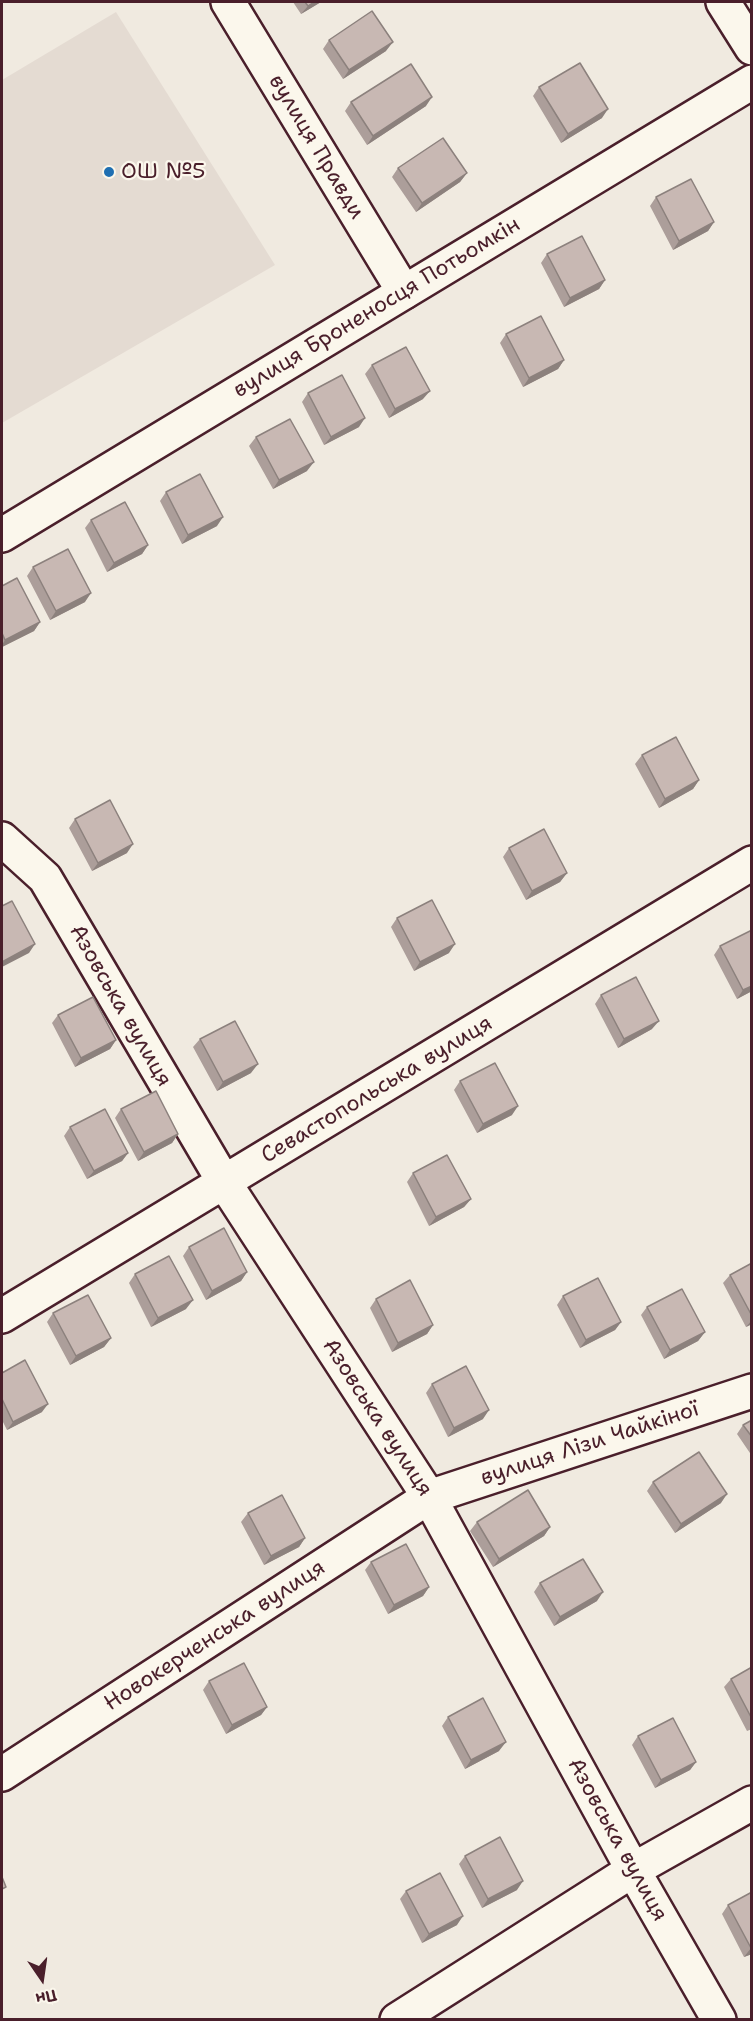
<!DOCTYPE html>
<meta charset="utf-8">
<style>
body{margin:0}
#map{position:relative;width:753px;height:2021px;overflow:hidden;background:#f0eae0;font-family:"Shantell Sans",sans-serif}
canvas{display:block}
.frame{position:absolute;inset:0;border:3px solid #4a1f2b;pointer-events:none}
.north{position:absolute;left:12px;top:1949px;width:60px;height:60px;-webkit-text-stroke:4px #fbf7ec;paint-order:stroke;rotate:167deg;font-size:16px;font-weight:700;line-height:24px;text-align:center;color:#4a1f2b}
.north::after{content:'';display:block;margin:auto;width:21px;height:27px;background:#4a1f2b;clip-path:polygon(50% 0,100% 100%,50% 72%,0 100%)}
</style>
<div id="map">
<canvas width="753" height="2021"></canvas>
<div class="frame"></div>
<div class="north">Пн</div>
</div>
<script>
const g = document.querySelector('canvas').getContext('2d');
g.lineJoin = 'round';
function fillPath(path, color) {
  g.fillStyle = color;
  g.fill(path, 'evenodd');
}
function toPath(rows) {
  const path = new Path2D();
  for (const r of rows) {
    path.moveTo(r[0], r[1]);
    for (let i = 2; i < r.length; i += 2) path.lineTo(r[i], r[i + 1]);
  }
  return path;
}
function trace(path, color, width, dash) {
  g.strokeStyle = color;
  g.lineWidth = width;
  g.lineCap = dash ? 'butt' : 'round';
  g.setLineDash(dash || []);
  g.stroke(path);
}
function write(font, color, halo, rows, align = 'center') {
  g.font = font + ' "Shantell Sans",sans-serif';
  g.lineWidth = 4.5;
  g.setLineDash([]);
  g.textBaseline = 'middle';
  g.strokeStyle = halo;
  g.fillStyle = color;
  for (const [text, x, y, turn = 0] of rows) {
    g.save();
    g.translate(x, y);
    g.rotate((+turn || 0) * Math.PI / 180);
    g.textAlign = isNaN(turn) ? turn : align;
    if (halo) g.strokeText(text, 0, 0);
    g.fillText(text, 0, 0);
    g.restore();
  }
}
const built = toPath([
 [116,12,275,265,2,423,2,80]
]);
const street = toPath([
 [228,2,404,292],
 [723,2,752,48],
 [2,839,45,878,224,1182,429,1497,633,1870,719,2020],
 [2,1316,752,863],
 [2,1774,429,1497,752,1391],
 [397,2020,633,1870,752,1803]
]);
const secondary = toPath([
 [2,535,752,82]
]);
const wall = toPath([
 [293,2,321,2,301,14],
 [329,40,386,51,343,79,323,49],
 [539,87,602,118,561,143,533,96],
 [351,102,426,106,367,145,345,111],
 [398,168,467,173,460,182,416,212,392,177],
 [656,197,714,222,708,231,673,250,650,206],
 [547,254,605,280,599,289,564,307,541,263],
 [506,334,564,360,558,369,523,387,500,343],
 [372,365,423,399,389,418,365,374],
 [308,393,359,427,324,445,302,402],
 [256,437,307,471,273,489,249,446],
 [166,492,217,526,182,544,160,501],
 [91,520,148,545,142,554,107,572,85,528],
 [33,567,85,602,50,620,27,576],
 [2,586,40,622,34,631,2,647],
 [642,755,699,780,693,789,659,808,635,764],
 [75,819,127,853,92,871,69,828],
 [509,848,567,873,560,882,526,900,503,857],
 [397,918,449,953,414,971,391,927],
 [720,946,752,991,737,999,714,955],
 [601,995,652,1029,618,1048,595,1004],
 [58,1015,116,1040,110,1049,75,1067,52,1023],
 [200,1039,251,1073,217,1091,193,1047],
 [460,1081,512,1115,477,1133,454,1090],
 [121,1109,178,1134,172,1143,138,1161,115,1118],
 [70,1127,128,1153,122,1161,87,1179,64,1136],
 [413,1173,471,1199,464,1207,429,1226,407,1182],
 [189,1247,247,1272,241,1281,206,1300,183,1256],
 [752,1263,752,1324,746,1327,723,1283,730,1275],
 [135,1274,186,1309,151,1327,129,1283],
 [563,1296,621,1322,615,1330,580,1348,557,1305],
 [376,1299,433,1325,427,1334,392,1352,370,1308],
 [647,1307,705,1332,698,1341,664,1359,641,1315],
 [53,1313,111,1338,104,1347,70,1365,47,1322],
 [2,1373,42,1412,7,1430,2,1420],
 [432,1384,483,1419,448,1437,426,1393],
 [752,1420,752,1456,737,1434,743,1425],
 [653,1482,721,1503,675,1533,647,1491],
 [248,1513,305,1538,299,1547,264,1565,241,1522],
 [477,1522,550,1527,544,1536,493,1567,470,1531],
 [371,1562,429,1587,423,1596,388,1614,365,1570],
 [540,1583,597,1601,554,1626,534,1592],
 [752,1667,752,1729,747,1731,724,1687,731,1679],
 [209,1681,267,1707,261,1715,226,1734,203,1690],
 [448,1717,499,1751,465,1769,442,1726],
 [638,1736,696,1762,690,1770,655,1788,632,1745],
 [465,1856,517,1890,482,1908,459,1864],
 [406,1891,457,1925,422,1943,400,1899],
 [752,1892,752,1954,744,1957,722,1914,728,1905]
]);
const shadedWall = toPath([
 [314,2,321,2,301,14,308,6],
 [393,42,386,51,343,79,349,70],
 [432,97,426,106,367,145,373,136],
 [608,109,602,118,561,143,568,134],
 [467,173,460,182,416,212,422,203],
 [714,222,708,231,673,250,679,241],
 [605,280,599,289,564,307,570,298],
 [564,360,558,369,523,387,529,378],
 [430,391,423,399,389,418,395,409],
 [365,418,359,427,324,445,331,437],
 [314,462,307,471,273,489,279,480],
 [223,517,217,526,182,544,188,535],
 [148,545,142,554,107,572,114,563],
 [91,593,85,602,50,620,56,611],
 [40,622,34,631,2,647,2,645,5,640],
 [699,780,693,789,659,808,665,799],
 [133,844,127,853,92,871,98,863],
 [567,873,560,882,526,900,532,891],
 [35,944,29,953,2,967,2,962],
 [455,944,449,953,414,971,420,962],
 [752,986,752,991,737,999,743,990],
 [659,1021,652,1029,618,1048,624,1039],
 [116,1040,110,1049,75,1067,81,1058],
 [258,1064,251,1073,217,1091,223,1082],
 [518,1106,512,1115,477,1133,483,1124],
 [178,1134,172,1143,138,1161,144,1152],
 [128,1153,122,1161,87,1179,94,1171],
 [471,1199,464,1207,429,1226,436,1217],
 [247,1272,241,1281,206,1300,212,1291],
 [193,1300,186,1309,151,1327,158,1318],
 [752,1320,752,1324,746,1327],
 [621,1322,615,1330,580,1348,586,1340],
 [433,1325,427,1334,392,1352,398,1343],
 [705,1332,698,1341,664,1359,670,1350],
 [111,1338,104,1347,70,1365,76,1356],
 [48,1404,42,1412,7,1430,13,1422],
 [489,1410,483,1419,448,1437,454,1428],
 [727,1494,721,1503,675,1533,681,1524],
 [550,1527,544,1536,493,1567,499,1559],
 [305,1538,299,1547,264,1565,271,1556],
 [429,1587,423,1596,388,1614,394,1605],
 [603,1592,597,1601,554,1626,560,1617],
 [267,1707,261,1715,226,1734,232,1725],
 [506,1742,499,1751,465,1769,471,1760],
 [696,1762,690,1770,655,1788,661,1780],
 [523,1881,517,1890,482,1908,488,1899],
 [463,1916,457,1925,422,1943,429,1934],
 [752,1948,752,1954,744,1957,751,1948]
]);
const building = toPath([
 [305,2,314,2,308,6,305,2],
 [372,11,393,42,349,70,329,40,372,11],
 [580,63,608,109,568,134,539,87,580,63],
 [411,64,432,97,373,136,351,102,411,64],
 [443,138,467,173,422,203,398,168,443,138],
 [691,179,714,222,679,241,656,197,691,179],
 [582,236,605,280,570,298,547,254,582,236],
 [541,316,564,360,529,378,506,334,541,316],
 [406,347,430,391,395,409,372,365,406,347],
 [342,375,365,418,331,437,308,393,342,375],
 [290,419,314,462,279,480,256,437,290,419],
 [200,474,223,517,188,535,166,492,200,474],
 [125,502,148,545,114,563,91,520,125,502],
 [68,549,91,593,56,611,33,567,68,549],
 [17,578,40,622,5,640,2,633,2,586,17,578],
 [676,737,699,780,665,799,642,755,676,737],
 [110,800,133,844,98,863,75,819,110,800],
 [544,829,567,873,532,891,509,848,544,829],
 [432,900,455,944,420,962,397,918,432,900],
 [12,901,35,944,2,962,2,906,12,901],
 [752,930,752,986,743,990,720,946,752,930],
 [636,977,659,1021,624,1039,601,995,636,977],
 [93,997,116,1040,81,1058,58,1015,93,997],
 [235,1021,258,1064,223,1082,200,1039,235,1021],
 [495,1063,518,1106,483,1124,460,1081,495,1063],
 [156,1091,178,1134,144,1152,121,1109,156,1091],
 [105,1109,128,1153,94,1171,70,1127,105,1109],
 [447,1155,471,1199,436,1217,413,1173,447,1155],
 [224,1228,247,1272,212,1291,189,1247,224,1228],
 [169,1256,193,1300,158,1318,135,1274,169,1256],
 [752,1263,752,1316,730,1275,752,1263],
 [598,1278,621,1322,586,1340,563,1296,598,1278],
 [410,1280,433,1325,398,1343,376,1299,410,1280],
 [682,1289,705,1332,670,1350,647,1307,682,1289],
 [88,1295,111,1338,76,1356,53,1313,88,1295],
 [25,1360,48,1404,13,1422,2,1399,2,1373,25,1360],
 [466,1366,489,1410,454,1428,432,1384,466,1366],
 [752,1420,752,1437,743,1425,752,1420],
 [699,1452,727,1494,681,1524,653,1482,699,1452],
 [528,1490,550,1527,499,1559,477,1522,528,1490],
 [282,1495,305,1538,271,1556,248,1513,282,1495],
 [406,1544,429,1587,394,1605,371,1562,406,1544],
 [583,1559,603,1592,560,1617,540,1583,583,1559],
 [244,1663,267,1707,232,1725,209,1681,244,1663],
 [752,1667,752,1719,731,1679,752,1667],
 [483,1698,506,1742,471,1760,448,1717,483,1698],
 [673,1718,696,1762,661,1780,638,1736,673,1718],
 [500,1837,523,1881,488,1899,465,1856,500,1837],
 [440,1873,463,1916,429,1934,406,1891,440,1873],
 [2,1877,6,1887,2,1889,2,1877],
 [752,1892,752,1948,751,1948,728,1905,752,1892]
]);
const markers = [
 [109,172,6,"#1f6fb2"]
];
const streetNames = [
 ["вулиця Правди",316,147,59],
 ["вулиця Броненосця Потьомкін",377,308,-31],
 ["Азовська вулиця",120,1006,60],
 ["Севастопольська вулиця",377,1090,-31],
 ["Азовська вулиця",377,1418,57],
 ["вулиця Лізи Чайкіної",590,1444,-18],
 ["Новокерченська вулиця",215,1636,-33],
 ["Азовська вулиця",617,1840,61]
];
const poiNames = [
 ["ОШ №5",121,172]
];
fillPath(built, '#e4dbd2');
trace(street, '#4a1f2b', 38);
trace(secondary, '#4a1f2b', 38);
trace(street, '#fbf7ec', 33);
trace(secondary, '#fbf7ec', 33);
fillPath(wall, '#ac9e9a');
fillPath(shadedWall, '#8c817d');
fillPath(building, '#c8b8b3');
trace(building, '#8c817d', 1.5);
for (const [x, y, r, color] of markers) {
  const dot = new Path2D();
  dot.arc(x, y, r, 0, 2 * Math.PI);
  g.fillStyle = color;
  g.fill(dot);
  trace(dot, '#fbf7ec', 2);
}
write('22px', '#4a1f2b', '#fbf7ec', streetNames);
write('22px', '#4a1f2b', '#fbf7ec', poiNames, 'left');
</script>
